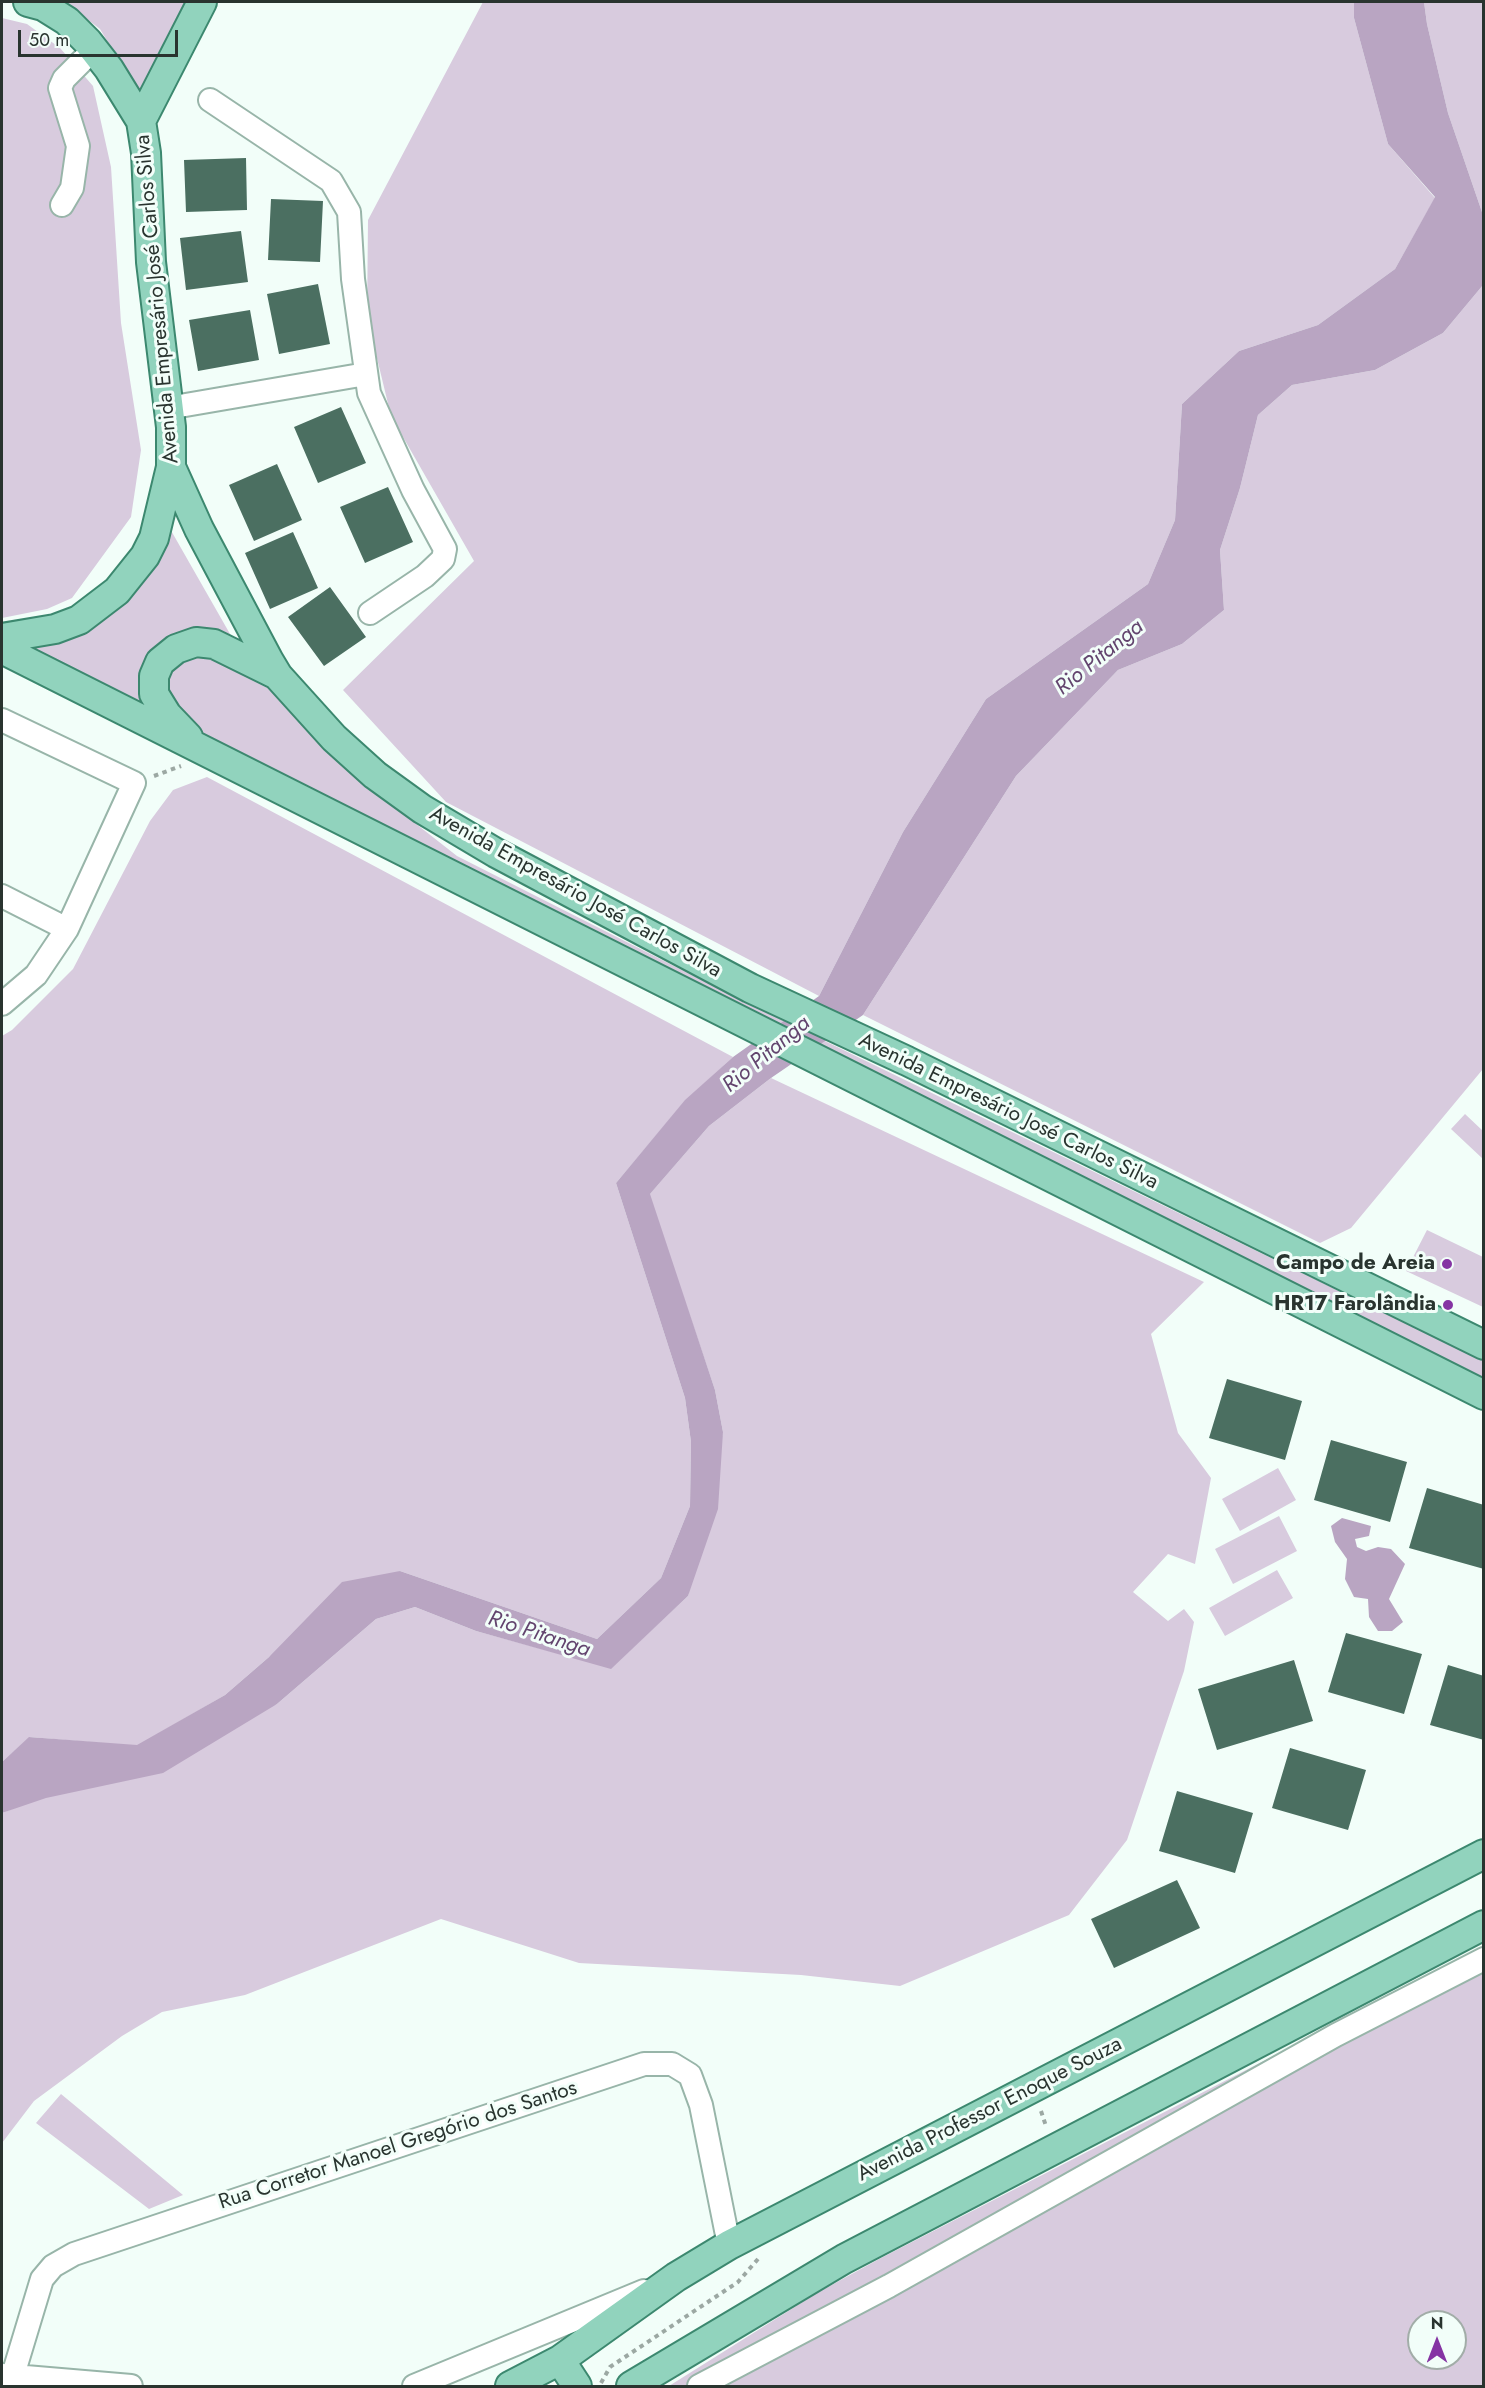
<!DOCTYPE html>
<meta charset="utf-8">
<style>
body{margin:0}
#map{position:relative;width:1485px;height:2388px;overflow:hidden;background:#f2fef9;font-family:Jost,sans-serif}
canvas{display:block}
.frame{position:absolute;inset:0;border:3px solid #29342f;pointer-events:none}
.north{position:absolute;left:1407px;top:2310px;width:60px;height:60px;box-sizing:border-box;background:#f2fef9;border:2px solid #a2ada8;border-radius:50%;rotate:0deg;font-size:16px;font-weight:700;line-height:24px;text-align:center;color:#29342f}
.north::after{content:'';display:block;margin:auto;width:21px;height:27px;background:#8534a3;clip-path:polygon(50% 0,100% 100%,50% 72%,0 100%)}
.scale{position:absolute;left:18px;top:30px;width:160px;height:27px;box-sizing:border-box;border:3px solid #29342f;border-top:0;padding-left:8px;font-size:18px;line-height:21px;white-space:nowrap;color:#29342f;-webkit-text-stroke:4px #f2fef9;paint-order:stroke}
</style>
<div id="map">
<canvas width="1485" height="2388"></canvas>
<div class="frame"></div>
<div class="north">N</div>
<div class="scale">50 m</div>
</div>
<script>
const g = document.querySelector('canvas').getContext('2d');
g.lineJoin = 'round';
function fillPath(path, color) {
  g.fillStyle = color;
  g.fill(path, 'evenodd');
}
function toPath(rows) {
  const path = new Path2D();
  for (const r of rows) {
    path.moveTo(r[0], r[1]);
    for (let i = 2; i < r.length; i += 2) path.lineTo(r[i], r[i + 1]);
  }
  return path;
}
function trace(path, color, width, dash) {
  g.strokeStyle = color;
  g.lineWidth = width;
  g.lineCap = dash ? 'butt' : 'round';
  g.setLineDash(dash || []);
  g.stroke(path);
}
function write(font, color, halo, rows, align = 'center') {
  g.font = font + ' Jost,sans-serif';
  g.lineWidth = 6;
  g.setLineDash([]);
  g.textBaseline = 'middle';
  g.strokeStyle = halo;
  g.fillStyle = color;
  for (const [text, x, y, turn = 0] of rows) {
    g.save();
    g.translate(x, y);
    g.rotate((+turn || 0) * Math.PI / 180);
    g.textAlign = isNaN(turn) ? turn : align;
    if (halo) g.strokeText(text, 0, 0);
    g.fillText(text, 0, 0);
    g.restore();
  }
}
const green = toPath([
 [65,2,187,2,140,95,100,29],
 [483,2,1354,2,1354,18,1388,144,1435,198,1395,269,1318,325,1239,351,1182,404,1175,520,1148,584,986,699,903,832,819,996,446,802,343,690,474,561,391,416,367,317,368,220],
 [1424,2,1483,2,1483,215,1448,113,1427,24],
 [2,18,27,24,60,48,93,86,111,167,121,323,141,450,131,517,72,598,47,609,2,618],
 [1483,285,1483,1069,1351,1228,1320,1243,863,1015,1016,776,1118,670,1182,644,1224,610,1220,550,1240,488,1258,415,1292,385,1375,370,1443,333],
 [161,513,250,669,364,783,457,856,757,1008,1483,1361,1483,1378,752,1015,349,807,21,645,95,615],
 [207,777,733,1057,685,1101,616,1183,685,1398,691,1442,690,1506,661,1578,597,1639,400,1571,269,1657,225,1695,137,1746,30,1737,2,1762,2,1036,12,1030,73,969,150,821,173,790],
 [771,1078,1204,1282,1151,1334,1178,1433,1211,1478,1195,1564,1168,1554,1133,1592,1168,1621,1184,1609,1194,1622,1184,1671,1127,1840,1069,1915,900,1986,801,1975,579,1963,441,1919,245,1995,162,2012,122,2036,34,2101,2,2143,2,1813,277,1704,376,1619,415,1607,476,1631,611,1668,688,1596,723,1432,715,1390,649,1195,709,1126],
 [1465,1114,1483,1131,1483,1159,1451,1129],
 [1427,1230,1483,1257,1483,1307,1406,1271],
 [1278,1468,1296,1500,1240,1531,1222,1499],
 [1279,1516,1297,1551,1233,1584,1215,1549],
 [1277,1570,1293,1598,1225,1636,1209,1608],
 [1483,1948,1483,2386,669,2386,817,2293,881,2258],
 [1419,2322,1455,2322,1455,2358,1419,2358],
 [61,2094,183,2195,149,2209,36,2123]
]);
const water = toPath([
 [1354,2,1424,2,1427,24,1448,113,1483,215,1483,285,1443,333,1375,370,1292,385,1258,415,1240,488,1220,550,1224,610,1182,644,1118,670,1016,776,863,1015,771,1078,709,1126,650,1194,715,1390,723,1432,718,1509,688,1596,611,1669,476,1631,415,1607,376,1619,277,1704,163,1773,46,1798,2,1813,2,1762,29,1737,137,1745,225,1695,269,1657,342,1582,400,1571,597,1639,661,1578,690,1506,691,1442,685,1398,616,1183,685,1100,733,1057,819,996,903,832,986,699,1148,584,1175,520,1182,404,1239,351,1318,325,1395,269,1435,197,1388,144,1354,18],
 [1342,1518,1371,1526,1369,1536,1355,1539,1357,1547,1366,1551,1378,1547,1391,1549,1405,1564,1389,1599,1403,1622,1392,1631,1378,1631,1369,1617,1368,1599,1354,1597,1345,1579,1347,1559,1335,1542,1331,1526]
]);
const building = toPath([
 [246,158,247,210,186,212,184,160],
 [271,199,323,201,320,262,268,260],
 [241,231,248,282,186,290,180,238],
 [318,284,330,344,279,354,267,294],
 [250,310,259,360,198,371,189,320],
 [341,407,366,463,318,483,294,427],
 [277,464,302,520,254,541,229,485],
 [388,487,413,542,365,563,340,507],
 [293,532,318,588,270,609,245,553],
 [330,587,366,637,324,666,288,617],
 [1227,1379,1302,1401,1285,1460,1209,1438],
 [1331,1440,1407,1462,1390,1522,1314,1500],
 [1427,1488,1484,1505,1484,1569,1409,1548],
 [1346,1633,1422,1654,1404,1714,1328,1692],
 [1294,1660,1313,1721,1217,1750,1198,1689],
 [1448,1665,1484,1676,1484,1740,1430,1725],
 [1290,1748,1366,1770,1348,1830,1272,1808],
 [1177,1791,1253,1813,1235,1873,1159,1851],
 [1177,1880,1200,1928,1114,1968,1091,1919]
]);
const path = toPath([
 [154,776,181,766],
 [1041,2111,1046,2126],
 [601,2383,610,2367,738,2282,758,2259]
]);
const minor = toPath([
 [210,100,331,181,349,212,353,279,369,393,413,490,445,549,443,559,425,576,370,613],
 [62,205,72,188,78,146,60,88,64,79,94,49],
 [168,408,366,374],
 [2,720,134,783,67,929,36,975,2,1004],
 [2,896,67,929],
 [2,2375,131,2386],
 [13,2375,42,2279,53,2266,74,2254,644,2064,672,2064,690,2075,701,2105,729,2245],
 [414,2386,644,2291],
 [699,2386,889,2286,1336,2035,1484,1959]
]);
const major = toPath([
 [28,2,43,6,67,21,88,42,109,69,141,121],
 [202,2,141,121,146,153,151,262,171,427,171,467,199,529,269,661,278,676,334,738,375,775,422,809,496,853,750,988,907,1061,1484,1345],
 [2,638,55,629,79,620,117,591,145,556,154,538,171,467],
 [2,649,1484,1395],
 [188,737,167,715,154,694,154,676,160,662,176,649,196,642,214,644,277,675],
 [560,2360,577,2386],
 [510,2386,560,2360,676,2277,729,2245,1484,1854],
 [631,2386,844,2259,1484,1925]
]);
const markers = [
 [1447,1264,6,"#8534a3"],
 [1448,1305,6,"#8534a3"]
];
const streetNames = [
 ["Avenida Empresário José Carlos Silva",158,299,-95],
 ["Avenida Empresário José Carlos Silva",575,893,29],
 ["Avenida Empresário José Carlos Silva",1008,1112,26],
 ["Avenida Professor Enoque Souza",990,2110,-27],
 ["Rua Corretor Manoel Gregório dos Santos",398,2146,-18]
];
const poiNames = [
 ["Campo de Areia",1435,1264],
 ["HR17 Farolândia",1436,1305]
];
const waterNames = [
 ["Rio Pitanga",1100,658,-39],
 ["Rio Pitanga",767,1055,-40],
 ["Rio Pitanga",539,1635,18]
];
fillPath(green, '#d8cbde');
fillPath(water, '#b9a5c2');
fillPath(building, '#4b6f61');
trace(minor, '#98b5a9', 26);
trace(major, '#3c886f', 32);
trace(path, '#9ca8a3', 4, [4.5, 4.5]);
trace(minor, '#fff', 22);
trace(major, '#91d3bd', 28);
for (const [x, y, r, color] of markers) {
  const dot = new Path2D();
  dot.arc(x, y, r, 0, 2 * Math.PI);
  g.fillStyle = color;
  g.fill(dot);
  trace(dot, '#f2fef9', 2);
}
write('21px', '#29342f', '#f2fef9', streetNames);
write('bold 21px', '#29342f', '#f2fef9', poiNames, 'right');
write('italic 22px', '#62446e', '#f2fef9', waterNames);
</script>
